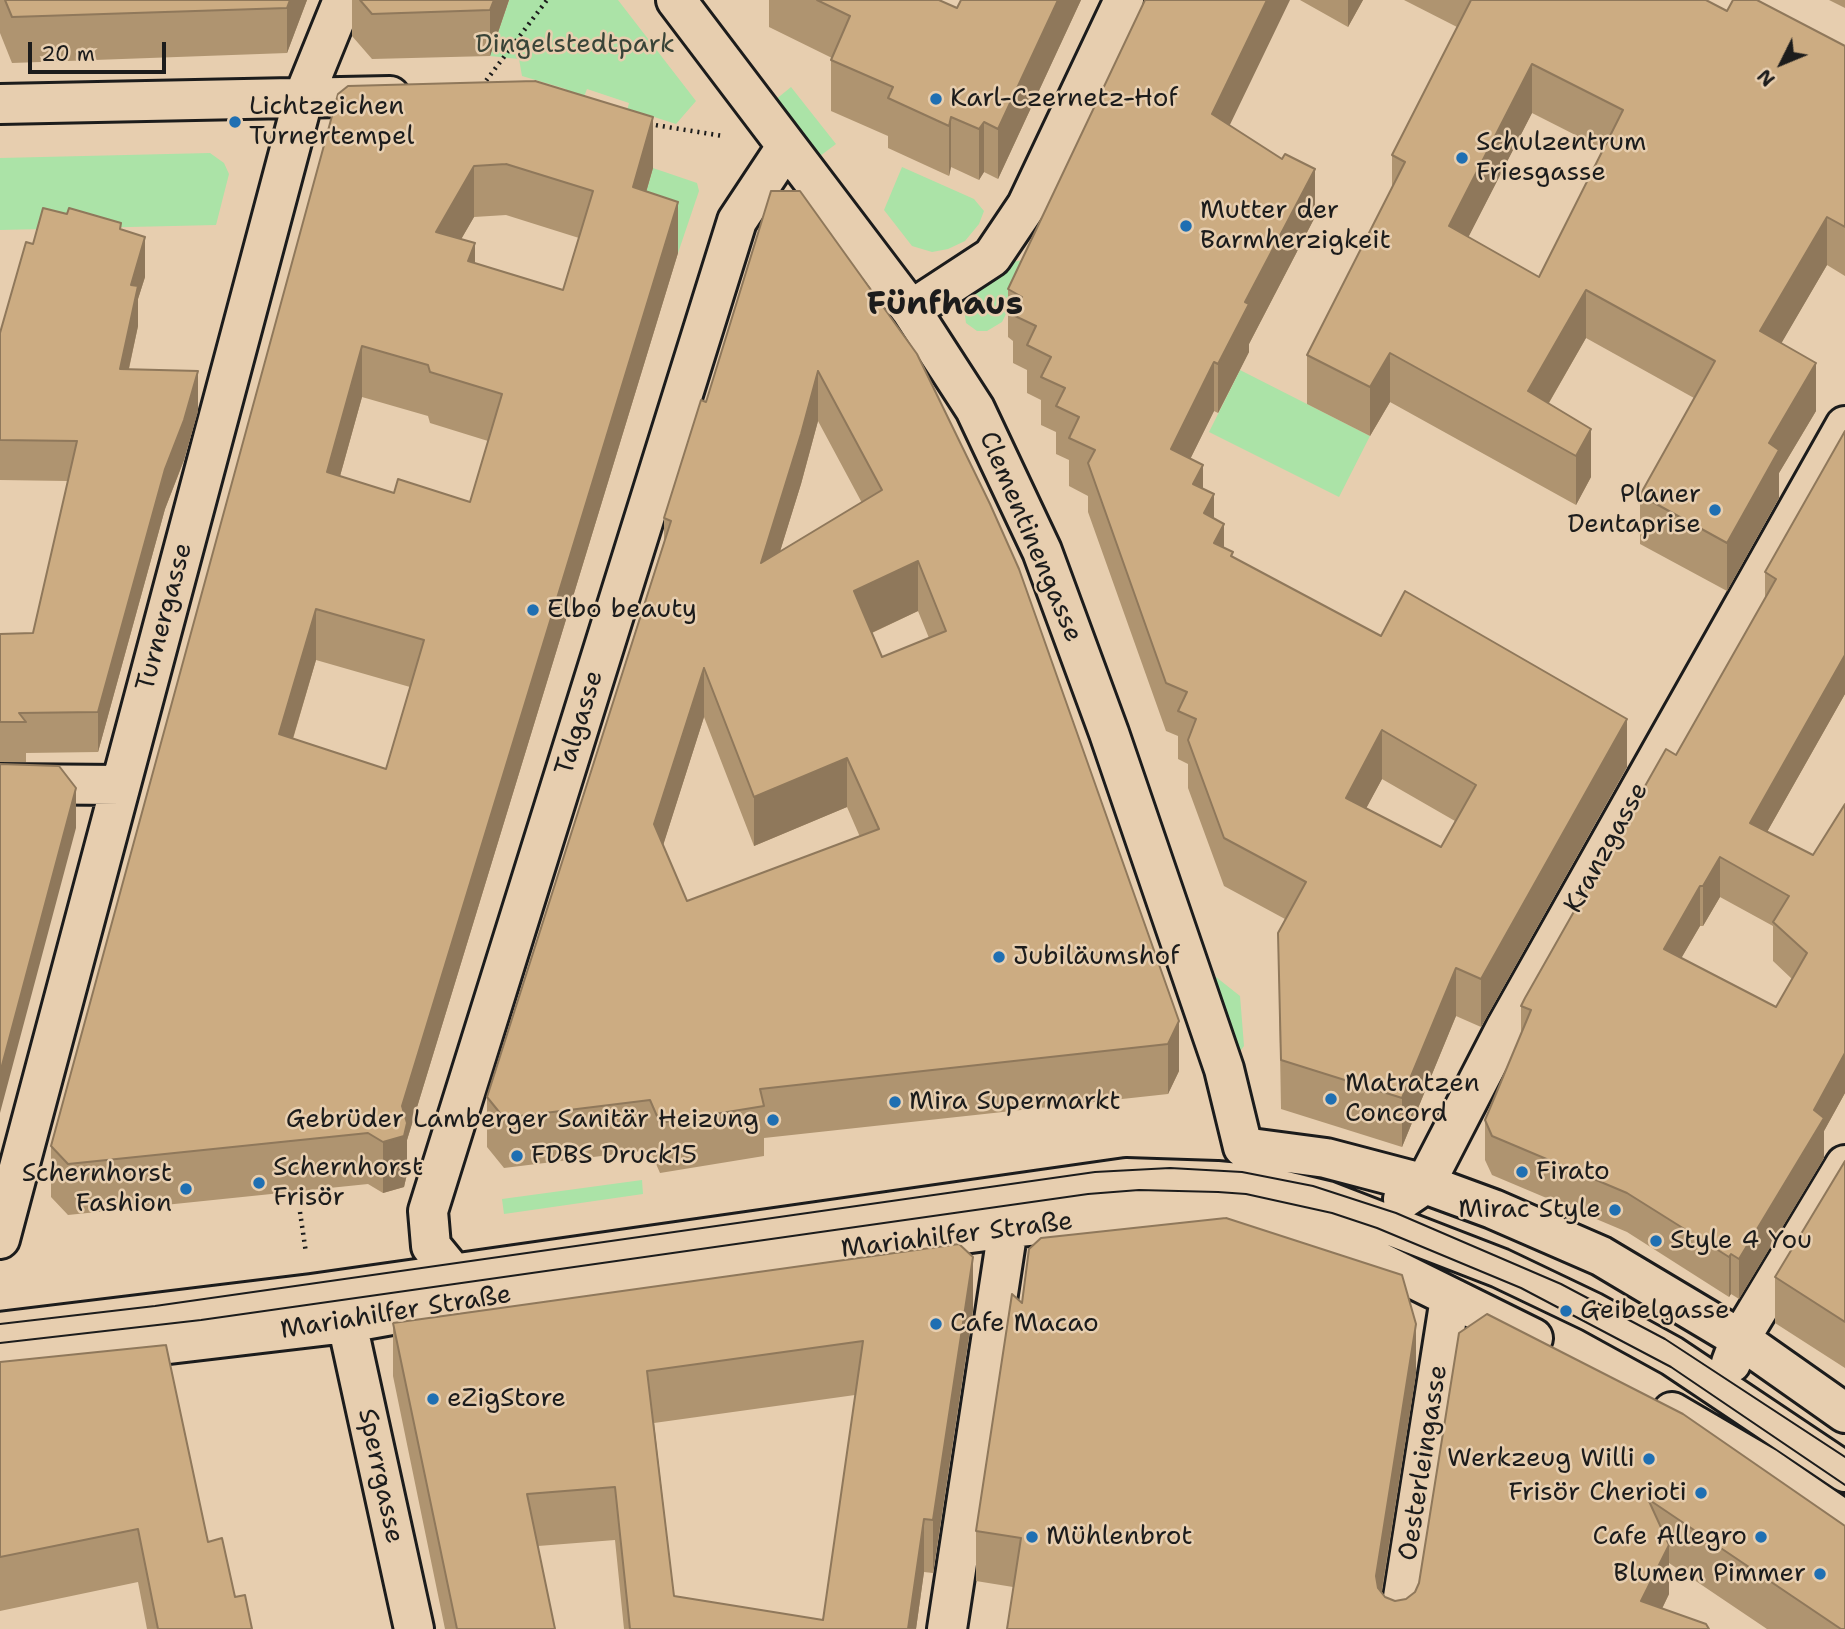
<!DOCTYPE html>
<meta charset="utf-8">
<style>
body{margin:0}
#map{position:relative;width:1845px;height:1629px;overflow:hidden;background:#e7ceaf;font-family:"Shantell Sans",sans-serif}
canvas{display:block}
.north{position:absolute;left:1747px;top:28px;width:70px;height:70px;-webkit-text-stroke:5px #e7ceaf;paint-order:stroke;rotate:227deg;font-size:19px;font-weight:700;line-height:28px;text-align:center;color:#1c1c1c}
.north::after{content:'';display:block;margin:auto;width:24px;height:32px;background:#1c1c1c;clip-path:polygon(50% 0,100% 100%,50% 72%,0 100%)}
.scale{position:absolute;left:28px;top:42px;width:138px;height:32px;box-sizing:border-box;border:4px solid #1c1c1c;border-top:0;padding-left:9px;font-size:21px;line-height:24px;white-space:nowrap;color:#1c1c1c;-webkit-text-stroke:5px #e7ceaf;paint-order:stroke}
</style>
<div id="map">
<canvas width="1845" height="1629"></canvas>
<div class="north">N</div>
<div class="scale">20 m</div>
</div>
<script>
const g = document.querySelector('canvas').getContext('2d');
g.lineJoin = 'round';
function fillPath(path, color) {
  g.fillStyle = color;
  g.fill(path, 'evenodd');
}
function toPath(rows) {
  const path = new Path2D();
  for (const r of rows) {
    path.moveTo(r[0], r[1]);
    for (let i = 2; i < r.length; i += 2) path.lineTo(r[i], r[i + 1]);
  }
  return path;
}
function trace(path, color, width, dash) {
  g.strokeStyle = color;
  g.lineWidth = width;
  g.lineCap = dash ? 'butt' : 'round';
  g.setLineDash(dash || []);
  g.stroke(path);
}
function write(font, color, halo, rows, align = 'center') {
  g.font = font + ' "Shantell Sans",sans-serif';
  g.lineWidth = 5;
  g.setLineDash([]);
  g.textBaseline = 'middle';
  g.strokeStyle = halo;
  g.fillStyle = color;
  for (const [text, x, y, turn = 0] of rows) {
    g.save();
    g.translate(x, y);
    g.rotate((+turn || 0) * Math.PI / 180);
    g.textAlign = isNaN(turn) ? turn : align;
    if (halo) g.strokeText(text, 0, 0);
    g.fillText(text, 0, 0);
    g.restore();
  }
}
const green = toPath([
 [509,0,618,0,696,101,676,124,648,115,643,131,624,123,629,103,587,89,579,110,561,104,566,89,522,76,519,59,490,56],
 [791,87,836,144,820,156,807,154,769,105],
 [210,153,224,163,229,174,216,225,0,230,0,158],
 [902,167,974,199,984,211,979,224,965,241,948,249,932,252,912,246,884,210],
 [653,168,697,183,699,191,678,253,633,238],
 [1022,260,1027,272,1002,322,987,331,977,331,966,323,963,302,1013,262],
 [1240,370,1370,436,1339,497,1209,432],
 [1216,977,1240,996,1244,1046,1234,1059,1209,988],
 [642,1180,643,1194,504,1214,502,1199]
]);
const path = toPath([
 [482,86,547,0],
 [649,124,723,136],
 [300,1212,306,1253]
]);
const minor = toPath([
 [676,0,911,310,975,409,1042,551,1109,733,1224,1069,1243,1147,1326,1158,1425,1184,1493,1209,1601,1256,1740,1339,1845,1413],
 [0,104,390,96],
 [911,310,992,257,1027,205,1124,0],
 [0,784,120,785],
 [1403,1199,1425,1184,1506,1027,1845,426],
 [0,1239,304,96,343,0],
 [467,1290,431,1246,428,1211,737,221,786,147],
 [347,1323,414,1629],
 [0,1332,311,1294,1126,1178,1217,1181,1260,1185,1327,1201,1500,1268,1592,1312,1672,1356,1845,1472],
 [1731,1363,1740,1339,1845,1165],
 [0,1364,347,1323,475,1300,1008,1228,1176,1211,1222,1213,1278,1222,1341,1243,1533,1338],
 [1672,1412,1766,1467,1845,1521],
 [947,1629,1008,1228],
 [1398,1629,1450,1298]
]);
const tram = toPath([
 [0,1324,155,1306,1095,1172,1170,1168,1242,1172,1313,1186,1396,1213,1561,1284,1665,1339,1845,1457],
 [0,1343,201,1320,1088,1194,1139,1190,1218,1192,1246,1194,1332,1213,1377,1228,1521,1288,1671,1367,1845,1485]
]);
const wall = toPath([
 [0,0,307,0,287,53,12,63,0,33],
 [352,0,509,0,490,56,372,59,352,36],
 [769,0,939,0,957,8,1081,0,998,179,984,172,979,180,951,167,949,176,888,148,888,136,831,111,831,60,832,58,769,27],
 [1300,0,1363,0,1348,27],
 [1404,0,1706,0,1727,11,1845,46,1845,276,1827,265,1781,343,1816,411,1779,473,1779,498,1727,591,1640,544,1640,495,1694,398,1586,338,1549,403,1591,477,1576,505,1390,402,1370,436,1307,404,1307,355,1392,188,1392,155,1457,27],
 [1532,113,1603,149,1539,277,1468,237],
 [1829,0,1845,0,1845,8],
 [338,94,653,168,646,192,678,253,407,1140,407,1174,404,1187,383,1193,368,1184,68,1215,51,1197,51,1146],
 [506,215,579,238,563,290,475,263,461,239,474,217],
 [362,397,428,416,430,423,488,441,470,502,394,493,340,476],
 [316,660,410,687,386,769,293,739],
 [1230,125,1315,217,1249,344,1249,352,1218,413,1214,411,1190,459,1203,489,1224,548,1233,557,1627,767,1481,1027,1456,1016,1402,1147,1281,1109,1278,933,1285,919,1224,886,1188,788,1188,764,1178,759,1178,736,1166,731,1088,512,1088,496,1069,486,1069,460,1056,454,1056,432,1041,425,1041,400,1027,393,1027,370,1013,363,1013,341,1008,337,1008,289],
 [1382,779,1455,821,1441,847,1366,808],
 [771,191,917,354,1179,1071,1168,1094,764,1138,764,1156,660,1173,650,1150,504,1168,487,1147,487,1097,664,541,664,518,706,402],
 [818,421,862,503,780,551,801,484],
 [918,611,929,638,882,657,872,633],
 [704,717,754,846,847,807,860,837,687,901,663,845],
 [121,229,145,277,138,299,138,326,129,369,198,411,184,460,165,509,98,752,26,753,26,762,0,762,0,634,33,633,68,481,0,480,0,333,33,244],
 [1845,431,1845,694,1767,832,1813,855,1845,804,1845,1093,1824,1131,1824,1158,1739,1299,1731,1294,1729,1297,1627,1232,1492,1175,1485,1160,1485,1120,1521,1034,1521,1006,1676,755,1765,598,1765,572],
 [1720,897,1773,926,1773,961,1792,979,1776,1007,1681,958,1700,926,1703,926],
 [1845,1161,1845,1368,1775,1323,1775,1277],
 [1022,1303,1416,1374,1382,1592,1385,1597,1395,1601,1406,1599,1415,1592,1419,1583,1459,1333,1845,1629,1767,1629,1669,1563,1669,1594,1662,1609,1706,1624,1013,1587,976,1581,976,1531],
 [973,1310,933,1573,924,1572,916,1629,624,1629,615,1540,538,1546,555,1629,445,1629,393,1376,393,1323],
 [855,1395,823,1620,674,1596,654,1423],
 [0,1362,208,1542,235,1597,252,1629,147,1629,138,1582,0,1611]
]);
const shadedWall = toPath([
 [290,0,307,0,287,53,287,8],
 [494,0,509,0,490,56,490,10],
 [1058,0,1081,0,998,179,998,129],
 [1267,0,1290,0,1212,162,1212,114],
 [1348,0,1363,0,1348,27],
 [1532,64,1532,113,1449,275,1449,226],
 [653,117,653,168,633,238,633,187],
 [951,117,951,167,949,176,949,126],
 [984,122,984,172,979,180,979,129],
 [474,166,474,217,436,283,436,232],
 [1315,169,1315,217,1249,344,1249,352,1218,413,1218,364,1245,302],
 [678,202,678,253,407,1140,407,1174,404,1187,383,1193,383,1142,402,1106],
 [1827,217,1827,265,1760,380,1760,331],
 [145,237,145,277,138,299,138,326,120,409,120,369,131,285],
 [475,243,475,293,468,261],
 [1586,290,1586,338,1532,432,1528,391],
 [362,346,362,397,327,523,327,472],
 [1390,353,1390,402,1370,436,1370,387],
 [1214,362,1214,411,1171,498,1171,449],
 [1816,363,1816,411,1779,473,1779,498,1727,591,1727,543,1769,443],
 [198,371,198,411,184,460,165,509,98,752,98,712,165,469],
 [818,371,818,421,801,484,761,613,761,563],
 [1591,429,1591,477,1576,505,1576,456],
 [1203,465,1203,514,1193,484],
 [1214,494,1214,542,1204,513],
 [1224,524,1224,572,1214,543],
 [918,561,918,611,854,641,854,591],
 [316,609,316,660,279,785,279,734],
 [1845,655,1845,694,1750,862,1750,823],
 [704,668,704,717,654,874,654,824],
 [1627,719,1627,767,1481,1027,1481,979],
 [1382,730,1382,779,1346,846,1346,798],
 [847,758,847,807,754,846,754,797],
 [76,788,76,828,0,1113,0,1073],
 [1720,857,1720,897,1703,926,1703,886],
 [1700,886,1700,926,1664,988,1664,949],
 [1456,968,1456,1016,1402,1147,1402,1098],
 [1179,1021,1179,1071,1168,1094,1168,1044],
 [1845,1053,1845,1093,1824,1131,1824,1158,1739,1299,1739,1259,1814,1110],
 [1731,1254,1731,1294,1729,1297,1729,1257],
 [973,1257,973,1310,933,1573,933,1520],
 [1416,1324,1416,1374,1376,1626,1376,1576],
 [924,1519,924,1572,916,1629,908,1629],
 [1669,1545,1669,1594,1652,1629,1641,1601]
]);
const building = toPath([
 [5,0,290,0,287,8,12,17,5,0],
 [360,0,494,0,490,10,372,14,360,0],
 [817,0,939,0,957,8,961,0,1058,0,998,129,984,122,979,129,951,117,949,126,888,98,893,87,831,60,850,16,817,0],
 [1145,0,1267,0,1212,114,1282,159,1285,154,1315,169,1245,302,1249,304,1218,364,1214,362,1171,449,1203,465,1193,484,1214,494,1204,513,1224,524,1214,543,1233,552,1231,556,1381,636,1405,591,1627,719,1481,979,1456,968,1402,1098,1281,1060,1278,933,1306,882,1224,838,1188,740,1196,719,1178,711,1187,692,1166,683,1088,463,1095,450,1069,438,1079,417,1056,406,1065,388,1041,377,1051,357,1027,345,1036,326,1013,315,1022,297,1008,289,1145,0],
 [1382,730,1476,785,1441,847,1346,798,1382,730],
 [1471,0,1706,0,1727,11,1733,0,1757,0,1845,46,1845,227,1827,217,1760,331,1816,363,1769,443,1779,450,1727,543,1640,495,1715,361,1586,290,1528,391,1591,429,1576,456,1390,353,1370,387,1307,355,1405,162,1392,155,1471,0],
 [1532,64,1623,110,1539,277,1449,226,1532,64],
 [535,81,653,117,633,187,678,202,402,1106,407,1123,404,1136,383,1142,368,1133,68,1164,51,1146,338,94,348,86,535,81],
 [506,164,593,191,563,290,468,261,475,243,436,232,474,166,506,164],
 [362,346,428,365,430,372,502,394,470,502,398,479,394,493,327,472,362,346],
 [316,609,424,640,386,769,279,734,316,609],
 [771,191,800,191,917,354,990,504,1019,569,1179,1021,1168,1044,760,1089,764,1106,660,1123,650,1100,504,1118,487,1097,671,521,664,518,701,400,706,402,771,191],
 [818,371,882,490,761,563,801,434,818,371],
 [918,561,946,631,882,657,854,591,918,561],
 [704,668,754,797,847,758,879,829,687,901,654,824,704,668],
 [43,208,67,214,69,208,121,223,120,229,145,237,131,285,138,286,120,369,198,371,184,420,165,469,98,712,19,713,26,722,0,722,0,634,33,633,77,441,0,440,0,333,26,242,33,244,43,208],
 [1845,431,1845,655,1750,823,1813,855,1845,804,1845,1053,1814,1110,1824,1118,1739,1259,1731,1254,1729,1257,1627,1193,1492,1136,1485,1120,1531,1010,1521,1006,1525,998,1666,749,1676,755,1776,579,1765,572,1845,431],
 [1720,857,1789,896,1773,922,1807,953,1776,1007,1664,949,1700,886,1703,886,1720,857],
 [0,764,59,766,76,788,0,1073,0,764],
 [1845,1161,1845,1322,1775,1277,1845,1161],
 [1226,1218,1402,1275,1416,1324,1376,1576,1378,1588,1385,1597,1395,1601,1406,1599,1415,1592,1419,1583,1459,1333,1487,1314,1683,1414,1845,1526,1845,1629,1841,1629,1648,1499,1669,1545,1641,1601,1706,1624,1709,1629,1007,1629,1021,1538,976,1531,1012,1294,1022,1303,1029,1249,1041,1238,1226,1218],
 [959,1244,973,1257,933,1520,924,1519,908,1629,630,1629,615,1487,527,1494,555,1629,457,1629,393,1323,959,1244],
 [863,1341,823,1620,674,1596,647,1371,863,1341],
 [166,1345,208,1542,222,1538,235,1597,245,1595,252,1629,158,1629,138,1529,0,1557,0,1362,166,1345]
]);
const markers = [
 [936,99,7,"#1f6fb2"],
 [235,122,7,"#1f6fb2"],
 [1462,158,7,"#1f6fb2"],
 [1186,226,7,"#1f6fb2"],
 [1715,510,7,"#1f6fb2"],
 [533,610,7,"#1f6fb2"],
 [999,957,7,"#1f6fb2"],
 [1331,1099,7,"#1f6fb2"],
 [895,1102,7,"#1f6fb2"],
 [773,1120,7,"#1f6fb2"],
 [517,1156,7,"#1f6fb2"],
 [1522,1172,7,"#1f6fb2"],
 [259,1183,7,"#1f6fb2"],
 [186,1189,7,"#1f6fb2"],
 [1615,1210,7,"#1f6fb2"],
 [1656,1241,7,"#1f6fb2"],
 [1566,1311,7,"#1f6fb2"],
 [936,1324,7,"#1f6fb2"],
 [433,1399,7,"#1f6fb2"],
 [1649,1459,7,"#1f6fb2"],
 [1701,1493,7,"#1f6fb2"],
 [1032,1537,7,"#1f6fb2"],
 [1761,1537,7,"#1f6fb2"],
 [1820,1574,7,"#1f6fb2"]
];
const parkNames = [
 ["Dingelstedtpark",575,45]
];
const poiNames = [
 ["Karl-Czernetz-Hof",950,99],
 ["Lichtzeichen",249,107],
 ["Turnertempel",249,137],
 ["Schulzentrum",1476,143],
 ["Friesgasse",1476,173],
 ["Mutter der",1200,211],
 ["Barmherzigkeit",1200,241],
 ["Planer",1701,495,"right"],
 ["Dentaprise",1701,525,"right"],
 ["Elbo beauty",547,610],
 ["Jubiläumshof",1013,957],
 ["Matratzen",1345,1084],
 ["Concord",1345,1114],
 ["Mira Supermarkt",909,1102],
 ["Gebrüder Lamberger Sanitär Heizung",759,1120,"right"],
 ["FDBS Druck15",531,1156],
 ["Schernhorst",273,1168],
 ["Frisör",273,1198],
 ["Firato",1536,1172],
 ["Schernhorst",172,1174,"right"],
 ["Fashion",172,1204,"right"],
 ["Mirac Style",1601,1210,"right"],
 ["Style 4 You",1670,1241],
 ["Geibelgasse",1580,1311],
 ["Cafe Macao",950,1324],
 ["eZigStore",447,1399],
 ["Werkzeug Willi",1635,1459,"right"],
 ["Frisör Cherioti",1687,1493,"right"],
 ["Mühlenbrot",1046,1537],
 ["Cafe Allegro",1747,1537,"right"],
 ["Blumen Pimmer",1806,1574,"right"]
];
const streetNames = [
 ["Clementinengasse",1030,537,67],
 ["Turnergasse",165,617,-75],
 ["Talgasse",580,723,-73],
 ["Kranzgasse",1607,848,-61],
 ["Mariahilfer Straße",957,1236,-7],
 ["Mariahilfer Straße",396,1313,-9],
 ["Oesterleingasse",1424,1463,-81],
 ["Sperrgasse",380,1476,78]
];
const districtNames = [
 ["Fünfhaus",945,305]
];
fillPath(green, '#abe3a7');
trace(minor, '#1c1c1c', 44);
trace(path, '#1c1c1c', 4.5, [2, 5]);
trace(minor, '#e7ceaf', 38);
trace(tram, '#1c1c1c', 2);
fillPath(wall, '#af9470');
fillPath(shadedWall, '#8f785b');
fillPath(building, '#ccac82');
trace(building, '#8f785b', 2);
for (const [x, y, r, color] of markers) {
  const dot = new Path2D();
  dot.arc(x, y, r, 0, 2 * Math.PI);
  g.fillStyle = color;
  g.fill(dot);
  trace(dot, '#e7ceaf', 2.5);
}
write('26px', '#394438', '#e7ceaf', parkNames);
write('26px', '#1c1c1c', '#e7ceaf', poiNames, 'left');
write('26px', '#1c1c1c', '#e7ceaf', streetNames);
write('bold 33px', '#1c1c1c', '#e7ceaf', districtNames);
</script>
